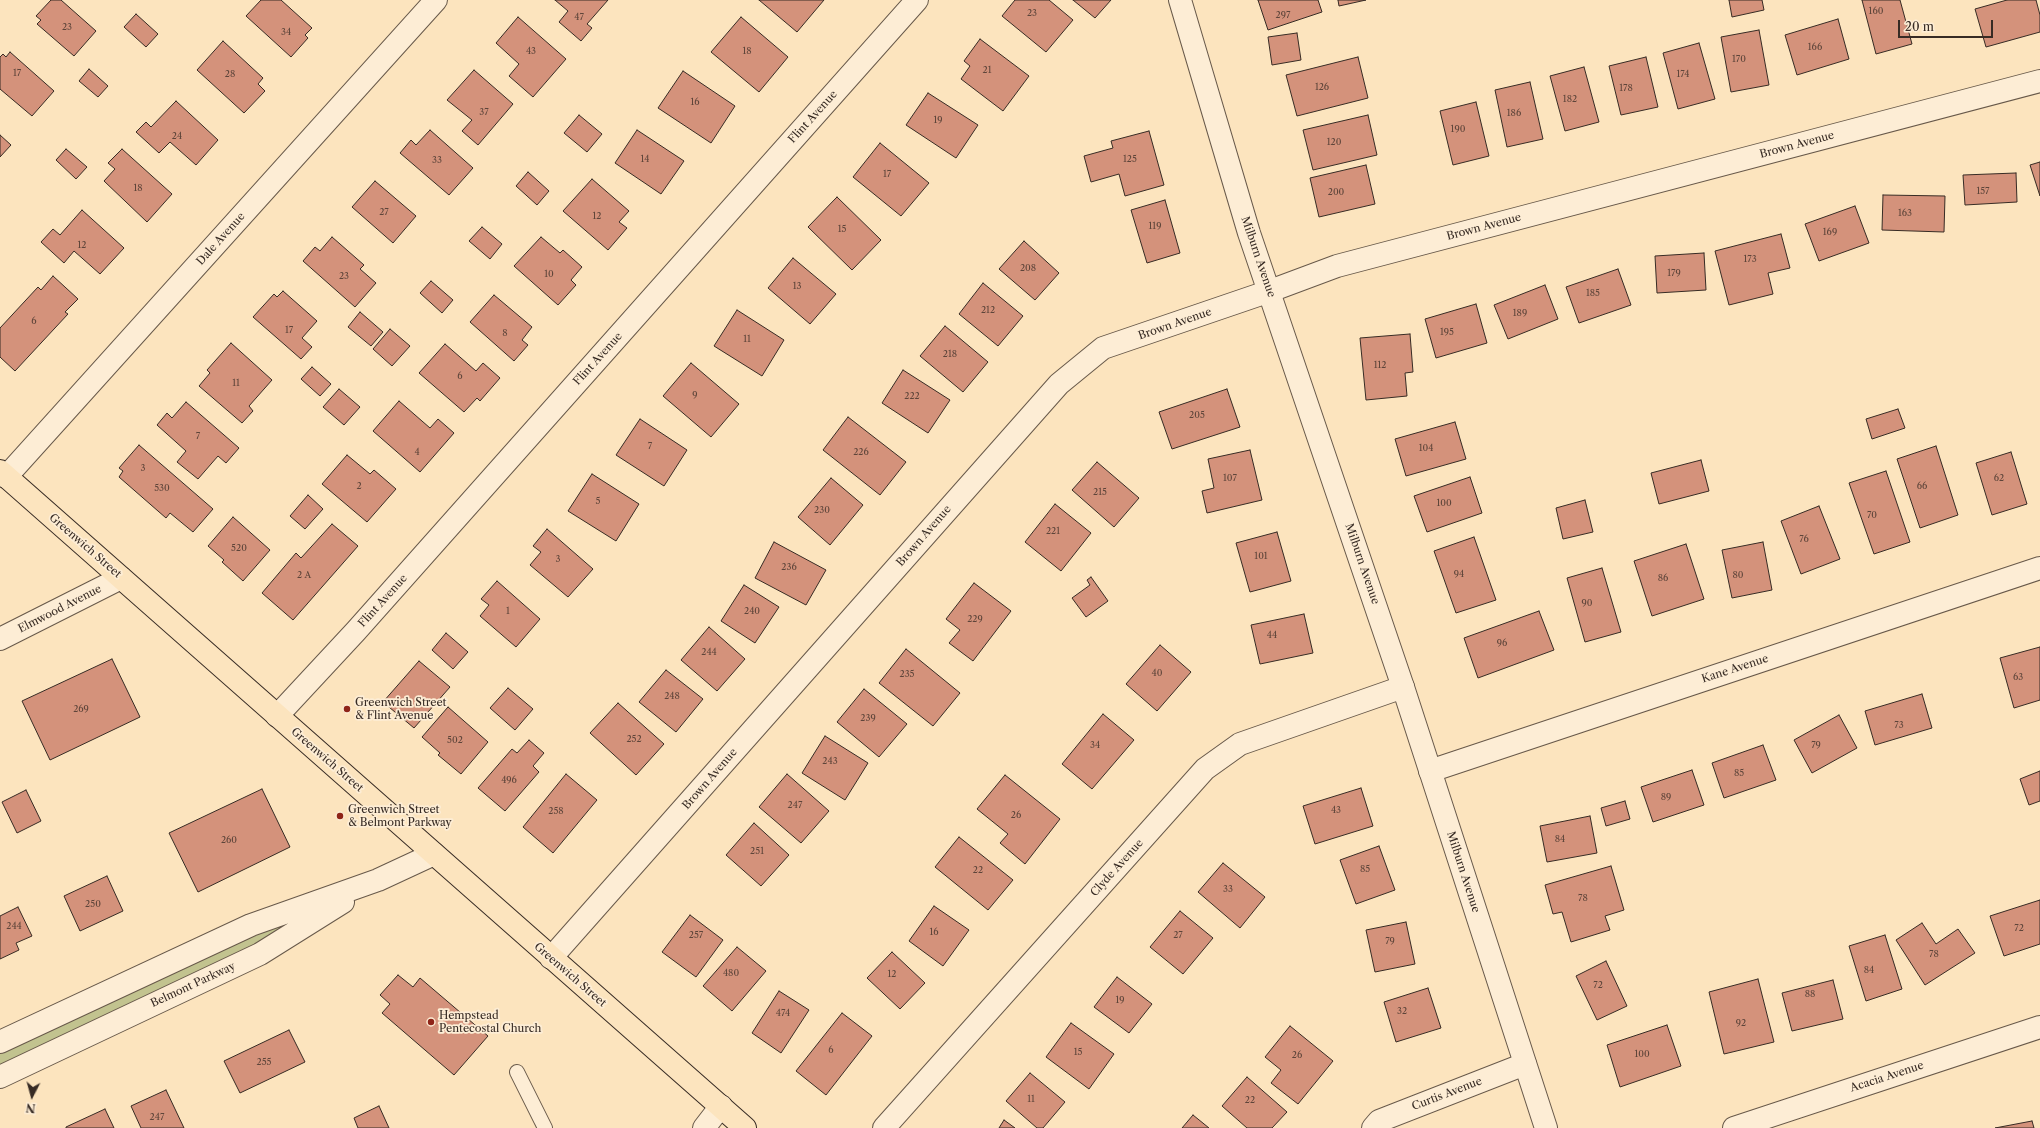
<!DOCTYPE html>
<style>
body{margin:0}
#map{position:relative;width:2040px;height:1128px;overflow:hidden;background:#fce4be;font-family:"Libre Caslon Text",serif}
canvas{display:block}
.north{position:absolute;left:12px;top:1076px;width:40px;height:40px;-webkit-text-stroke:3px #fdedd5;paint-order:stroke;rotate:186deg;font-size:11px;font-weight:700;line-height:16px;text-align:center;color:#372b24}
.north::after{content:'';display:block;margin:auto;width:14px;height:18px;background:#372b24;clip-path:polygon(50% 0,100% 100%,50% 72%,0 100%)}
.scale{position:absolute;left:1898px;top:20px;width:95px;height:18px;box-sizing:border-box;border:2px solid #372b24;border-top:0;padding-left:5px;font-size:12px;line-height:14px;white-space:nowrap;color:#372b24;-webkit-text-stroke:3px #fdedd5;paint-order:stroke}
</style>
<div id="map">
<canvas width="2040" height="1128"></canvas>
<div class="north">N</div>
<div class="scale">20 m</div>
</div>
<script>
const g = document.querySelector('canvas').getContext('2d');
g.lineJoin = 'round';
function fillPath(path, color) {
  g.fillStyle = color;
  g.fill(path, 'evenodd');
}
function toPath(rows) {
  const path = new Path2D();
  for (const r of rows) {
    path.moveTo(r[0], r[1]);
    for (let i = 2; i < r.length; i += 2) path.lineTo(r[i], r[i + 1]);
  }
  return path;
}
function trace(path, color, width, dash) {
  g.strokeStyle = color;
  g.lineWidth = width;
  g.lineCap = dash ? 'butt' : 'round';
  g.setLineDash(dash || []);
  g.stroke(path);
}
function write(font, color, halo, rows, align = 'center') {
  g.font = font + ' "Libre Caslon Text",serif';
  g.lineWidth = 3.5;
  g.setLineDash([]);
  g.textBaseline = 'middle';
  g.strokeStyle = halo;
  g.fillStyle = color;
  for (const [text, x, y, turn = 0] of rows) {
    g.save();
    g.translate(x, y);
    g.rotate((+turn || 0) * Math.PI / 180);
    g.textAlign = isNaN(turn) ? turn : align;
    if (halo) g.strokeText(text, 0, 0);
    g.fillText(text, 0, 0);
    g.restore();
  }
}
const green = toPath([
 [378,880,260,954,0,1077,0,1042]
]);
const building = toPath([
 [51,0,61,0,96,31,74,56,37,24,41,20,36,16,51,0],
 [261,0,281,0,312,28,305,35,308,38,291,57,246,16,261,0],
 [555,0,608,0,587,24,592,28,581,41,559,22,568,11,555,0],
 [759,0,824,0,797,32,759,0],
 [1015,0,1049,0,1073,20,1046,52,1002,16,1015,0],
 [1073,0,1111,0,1095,18,1073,0],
 [1258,0,1318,0,1322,12,1268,30,1258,0],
 [1338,0,1366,0,1339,6,1338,0],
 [1729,0,1762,0,1764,10,1732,17,1729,0],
 [1862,0,1900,0,1912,44,1876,54,1862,0],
 [2007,0,2036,0,2040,15,2040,32,1986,47,1975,9,2007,0],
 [136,14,158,34,146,47,124,27,136,14],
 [518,17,566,59,533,97,509,76,519,64,496,43,518,17],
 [741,17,788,57,759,92,711,52,741,17],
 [1838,19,1849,59,1797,75,1785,35,1838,19],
 [1759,30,1769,85,1731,92,1721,37,1759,30],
 [1297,33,1301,60,1272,65,1268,37,1297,33],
 [980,39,1029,76,1003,111,961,79,970,66,964,61,980,39],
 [223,41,263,78,258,84,265,91,244,113,197,70,223,41],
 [1699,43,1715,99,1678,109,1663,53,1699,43],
 [10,52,54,91,32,116,0,89,0,57,3,54,6,57,10,52],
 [1358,57,1368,98,1297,116,1286,75,1358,57],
 [1646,57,1658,107,1621,115,1609,66,1646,57],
 [1584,67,1599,122,1565,131,1550,76,1584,67],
 [89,69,108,86,98,97,79,81,89,69],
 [474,70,513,104,478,145,462,131,472,120,447,100,474,70],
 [683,71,735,106,711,143,658,108,683,71],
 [1530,82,1543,139,1507,147,1495,90,1530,82],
 [928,93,978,125,956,158,906,125,928,93],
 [176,101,218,140,196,165,170,142,159,153,136,132,146,122,151,127,176,101],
 [1476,102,1489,156,1453,165,1440,111,1476,102],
 [579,115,602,134,587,152,564,133,579,115],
 [1368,115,1377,155,1313,170,1303,130,1368,115],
 [430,130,473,168,449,195,400,153,411,140,416,145,430,130],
 [637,130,684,161,661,194,615,163,637,130],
 [1149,131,1164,185,1125,196,1119,174,1091,182,1084,156,1113,148,1111,141,1149,131],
 [0,135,11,145,0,157,0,135],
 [880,143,929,183,901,216,853,177,880,143],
 [66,149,87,167,76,179,56,160,66,149],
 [122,149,172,194,147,222,104,181,115,169,108,163,122,149],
 [2040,162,2040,196,2030,165,2040,162],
 [1366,165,1375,204,1319,217,1310,178,1366,165],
 [528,172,549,191,537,205,516,186,528,172],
 [2016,173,2017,202,1965,205,1963,175,2016,173],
 [592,179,629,211,619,222,627,228,608,250,563,211,592,179],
 [375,181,416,216,393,243,352,207,375,181],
 [1883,195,1945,196,1944,232,1882,230,1883,195],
 [837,197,881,240,852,270,808,227,837,197],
 [1165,200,1180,253,1147,263,1131,210,1165,200],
 [1855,206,1869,243,1819,261,1805,224,1855,206],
 [82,210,124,248,100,274,74,251,64,263,41,242,53,229,60,235,82,210],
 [482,227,502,244,490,259,469,241,482,227],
 [1781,234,1790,268,1768,273,1773,294,1729,305,1715,251,1781,234],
 [332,237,364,265,360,269,376,283,355,307,303,261,315,247,320,251,332,237],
 [541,237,560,253,563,250,582,267,571,280,576,285,558,305,514,266,541,237],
 [1024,241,1059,273,1035,300,999,269,1024,241],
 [1704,253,1706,290,1657,293,1655,256,1704,253],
 [793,258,836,294,810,324,768,288,793,258],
 [1618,269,1631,305,1579,323,1566,287,1618,269],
 [53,276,78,299,65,312,68,314,15,371,0,357,0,328,38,287,41,290,53,276],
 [431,281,453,300,442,313,420,293,431,281],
 [983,283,1023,316,998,346,959,314,983,283],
 [1545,285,1558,319,1508,339,1494,305,1545,285],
 [283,291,317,321,302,338,312,347,301,359,253,317,274,294,277,297,283,291],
 [494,295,532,327,522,340,528,345,514,361,470,322,494,295],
 [1476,304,1487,343,1436,358,1425,319,1476,304],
 [737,310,784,340,762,376,714,346,737,310],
 [360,312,383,332,371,346,348,327,360,312],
 [945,326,988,362,963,392,920,356,945,326],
 [390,329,410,346,392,366,373,349,390,329],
 [1410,334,1413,372,1405,373,1407,396,1366,400,1360,338,1410,334],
 [231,343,272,380,249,406,253,411,242,423,199,386,210,373,207,370,231,343],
 [445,344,476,371,483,363,500,378,480,401,477,398,464,412,419,373,445,344],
 [691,363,739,404,711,437,663,396,691,363],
 [312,367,331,384,320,396,301,379,312,367],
 [903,370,950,400,928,433,882,403,903,370],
 [339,389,360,407,344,425,323,407,339,389],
 [1227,389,1240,427,1172,449,1159,412,1227,389],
 [399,401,430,428,438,419,454,433,420,472,373,431,399,401],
 [186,402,239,448,226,463,218,456,198,479,177,462,186,451,157,425,167,413,172,418,186,402],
 [1898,409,1905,428,1872,439,1866,419,1898,409],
 [848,417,906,462,880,495,823,450,848,417],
 [640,419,687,450,664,486,616,455,640,419],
 [1455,422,1466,459,1406,476,1395,439,1455,422],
 [139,445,213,509,193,532,170,513,166,518,119,477,123,471,119,468,139,445],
 [1936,446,1958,515,1920,528,1897,459,1936,446],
 [1250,450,1262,500,1207,513,1202,491,1214,488,1208,459,1250,450],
 [2011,452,2027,504,1992,515,1976,463,2011,452],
 [347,455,370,474,374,470,396,489,367,522,322,484,347,455],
 [1701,460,1709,491,1659,504,1651,473,1701,460],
 [1097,462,1139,498,1114,527,1072,490,1097,462],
 [1886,471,1910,542,1874,554,1849,483,1886,471],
 [592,474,639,504,616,541,568,511,592,474],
 [1470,477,1482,513,1427,532,1414,496,1470,477],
 [831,478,863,505,830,545,798,517,831,478],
 [308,495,323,509,305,529,290,516,308,495],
 [1585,500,1593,532,1563,539,1556,508,1585,500],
 [1055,504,1091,533,1061,571,1025,542,1055,504],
 [1819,506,1840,559,1801,574,1781,521,1819,506],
 [233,517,270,550,243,581,222,562,224,560,208,546,233,517],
 [332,524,358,546,293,620,262,593,296,553,301,558,332,524],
 [547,529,593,569,568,597,530,565,541,552,533,546,547,529],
 [1277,532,1291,581,1250,592,1236,543,1277,532],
 [1474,537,1496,600,1456,613,1434,551,1474,537],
 [774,542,826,570,806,605,755,578,774,542],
 [1763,542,1772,590,1732,598,1722,550,1763,542],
 [1686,544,1704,599,1652,616,1634,561,1686,544],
 [1602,568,1621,632,1585,642,1567,578,1602,568],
 [1091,577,1108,601,1086,617,1072,598,1090,585,1087,580,1091,577],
 [497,581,540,619,516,647,480,616,489,605,481,599,497,581],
 [974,583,1011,611,973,661,949,643,960,630,946,619,974,583],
 [744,585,779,607,755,643,721,621,744,585],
 [1539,611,1554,650,1478,678,1464,638,1539,611],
 [1304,614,1313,653,1260,664,1251,625,1304,614],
 [709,627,745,659,717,691,681,660,709,627],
 [446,633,468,652,453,669,432,650,446,633],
 [1160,645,1191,672,1157,711,1126,684,1160,645],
 [2040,647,2040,700,2014,708,2000,658,2040,647],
 [906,649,960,693,933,726,879,683,906,649],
 [112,659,140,717,50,760,22,701,112,659],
 [419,661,450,687,414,728,383,702,419,661],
 [666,670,703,699,676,732,639,702,666,670],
 [508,688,533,709,515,730,490,708,508,688],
 [864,689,907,724,879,757,837,722,864,689],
 [1922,694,1932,728,1875,745,1865,711,1922,694],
 [618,703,664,744,636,775,590,733,618,703],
 [448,707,488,742,461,774,438,755,440,753,422,737,448,707],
 [1103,714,1134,740,1092,789,1062,764,1103,714],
 [1839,715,1857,748,1812,773,1794,740,1839,715],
 [825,736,868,763,845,800,802,773,825,736],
 [529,740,544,753,533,766,539,772,505,811,478,788,512,749,517,753,529,740],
 [1763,745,1776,780,1724,798,1712,763,1763,745],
 [1692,770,1704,805,1653,822,1641,787,1692,770],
 [2040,771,2040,801,2029,805,2020,779,2040,771],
 [566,774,597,800,553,853,523,827,566,774],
 [787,774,829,811,801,843,759,807,787,774],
 [1005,775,1060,819,1025,864,1000,843,1008,834,977,809,1005,775],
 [1361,788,1373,826,1315,844,1303,806,1361,788],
 [262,789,290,847,198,892,169,833,262,789],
 [26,790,41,821,17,833,2,802,26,790],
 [1625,801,1630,819,1606,826,1601,808,1625,801],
 [1590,816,1597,853,1547,862,1540,826,1590,816],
 [754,823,789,855,761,886,726,855,754,823],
 [959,837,1013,880,988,910,935,867,959,837],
 [1379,846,1395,890,1356,904,1340,860,1379,846],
 [1223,863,1265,897,1240,928,1198,892,1223,863],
 [1611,866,1624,910,1605,916,1610,930,1571,942,1562,912,1553,914,1545,885,1611,866],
 [107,876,123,911,80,931,64,896,107,876],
 [2040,900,2040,944,2004,956,1990,916,2040,900],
 [934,906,969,930,943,966,909,941,934,906],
 [18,907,32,936,16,943,19,950,0,959,0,916,18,907],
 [1180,911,1213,938,1183,974,1150,947,1180,911],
 [690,915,723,940,696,977,662,952,690,915],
 [1406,922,1415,964,1375,972,1366,930,1406,922],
 [1922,923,1936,944,1958,929,1975,953,1925,985,1896,940,1922,923],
 [1885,935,1902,989,1866,1001,1849,946,1885,935],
 [737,947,766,971,732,1011,703,986,737,947],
 [892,952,925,983,900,1009,867,978,892,952],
 [1606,961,1627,1006,1597,1020,1576,976,1606,961],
 [398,975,413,987,420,978,488,1036,454,1075,382,1013,390,1004,380,995,398,975],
 [1117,977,1152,1004,1129,1033,1094,1007,1117,977],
 [1758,979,1774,1042,1724,1054,1709,992,1758,979],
 [1833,980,1843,1019,1792,1031,1782,993,1833,980],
 [1428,988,1441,1028,1396,1042,1384,1002,1428,988],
 [779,991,809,1010,781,1053,752,1033,779,991],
 [842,1013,872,1036,826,1095,796,1071,842,1013],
 [1071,1023,1114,1054,1089,1089,1046,1057,1071,1023],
 [1667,1025,1681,1066,1620,1087,1607,1045,1667,1025],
 [1290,1026,1333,1061,1298,1104,1271,1083,1281,1070,1265,1057,1290,1026],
 [289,1030,305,1062,240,1093,224,1061,289,1030],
 [1030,1073,1065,1102,1043,1128,1037,1128,1006,1101,1030,1073],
 [1247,1077,1287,1112,1272,1128,1247,1128,1222,1106,1247,1077],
 [166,1090,184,1128,141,1128,131,1106,166,1090],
 [379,1106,389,1128,358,1128,354,1118,379,1106],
 [105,1109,114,1128,66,1128,66,1127,105,1109],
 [1193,1115,1209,1128,1182,1128,1193,1115],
 [1004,1120,1015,1128,999,1128,1004,1120],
 [2032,1121,2034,1128,1995,1128,2032,1121]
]);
const service = toPath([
 [517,1072,545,1128]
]);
const minor = toPath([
 [6,477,436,0],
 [0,639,121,578],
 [277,716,356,631,917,0],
 [1430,771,2040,568],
 [551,958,1059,384,1103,348,1270,291,1337,266,2040,81],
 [704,1128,721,1106],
 [884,1128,1205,769,1240,744,1403,687],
 [1373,1128,1379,1121,1525,1064],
 [1734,1128,2040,1027]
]);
const tertiary = toPath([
 [1180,0,1249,233,1403,687,1546,1128],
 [0,1042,251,925,378,880,434,854],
 [0,1077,260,954,343,902]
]);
const primary = toPath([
 [0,471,745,1128]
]);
const markers = [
 [347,709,4,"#8f2418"],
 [340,816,4,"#8f2418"],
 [431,1022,4,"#8f2418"]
];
const numberNames = [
 ["160",1876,11],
 ["23",1032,13],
 ["297",1283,15],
 ["47",579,17],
 ["23",67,27],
 ["34",286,32],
 ["166",1815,47],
 ["43",531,51],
 ["18",747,51],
 ["170",1739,59],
 ["21",987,70],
 ["17",17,73],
 ["28",230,74],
 ["174",1683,74],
 ["126",1322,87],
 ["178",1626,88],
 ["182",1570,99],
 ["16",695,102],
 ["37",484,112],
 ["186",1514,113],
 ["19",938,120],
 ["190",1458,129],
 ["24",177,136],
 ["120",1334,142],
 ["14",645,159],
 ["125",1130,159],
 ["33",437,160],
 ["17",887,174],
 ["18",138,188],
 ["157",1983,191],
 ["200",1336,192],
 ["27",384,212],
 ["163",1905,213],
 ["12",597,216],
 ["119",1155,226],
 ["15",842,229],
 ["169",1830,232],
 ["12",82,245],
 ["173",1750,259],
 ["208",1028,268],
 ["179",1674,273],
 ["10",549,274],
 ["23",344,276],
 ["13",797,286],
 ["185",1593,293],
 ["212",988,310],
 ["189",1520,313],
 ["6",34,321],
 ["17",289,330],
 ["195",1447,332],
 ["8",505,333],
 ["11",747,339],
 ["218",950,354],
 ["112",1380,365],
 ["6",460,376],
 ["11",236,383],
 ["9",695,395],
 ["222",912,396],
 ["205",1197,415],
 ["7",198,436],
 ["7",650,446],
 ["104",1426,448],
 ["4",417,452],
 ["226",861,452],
 ["3",143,468],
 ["107",1230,478],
 ["62",1999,478],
 ["2",359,486],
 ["66",1922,486],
 ["530",162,488],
 ["215",1100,492],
 ["5",598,501],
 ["100",1444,503],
 ["230",822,510],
 ["70",1872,515],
 ["221",1053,531],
 ["76",1804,539],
 ["520",239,548],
 ["101",1261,556],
 ["3",558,559],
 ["236",789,567],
 ["94",1459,574],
 ["2 A",304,575],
 ["80",1738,575],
 ["86",1663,578],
 ["90",1587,603],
 ["1",508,611],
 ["240",752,611],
 ["229",975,619],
 ["44",1272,635],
 ["96",1502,643],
 ["244",709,652],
 ["40",1157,673],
 ["235",907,674],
 ["63",2018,677],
 ["248",672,696],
 ["269",81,709],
 ["239",868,718],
 ["73",1899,725],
 ["252",634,739],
 ["502",455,740],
 ["34",1095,745],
 ["79",1816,745],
 ["243",830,761],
 ["85",1739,773],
 ["496",509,780],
 ["89",1666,797],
 ["247",795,805],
 ["43",1336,810],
 ["258",556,811],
 ["26",1016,815],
 ["84",1560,839],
 ["260",229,840],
 ["251",757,851],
 ["85",1365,869],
 ["22",978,870],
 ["33",1228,889],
 ["78",1583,898],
 ["250",93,904],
 ["244",14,926],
 ["72",2019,928],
 ["16",934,932],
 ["257",696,935],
 ["27",1178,935],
 ["79",1390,941],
 ["78",1934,954],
 ["84",1869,970],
 ["480",731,973],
 ["12",892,974],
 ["72",1598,985],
 ["88",1810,994],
 ["19",1120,1000],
 ["32",1402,1011],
 ["474",783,1013],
 ["92",1741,1023],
 ["6",831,1050],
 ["15",1078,1052],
 ["100",1642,1054],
 ["26",1297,1055],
 ["255",264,1062],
 ["11",1031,1099],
 ["22",1250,1100],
 ["247",157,1117]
];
const streetNames = [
 ["Flint Avenue",813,117,-48],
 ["Brown Avenue",1797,145,-15],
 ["Brown Avenue",1484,227,-15],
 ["Dale Avenue",221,239,-48],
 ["Milburn Avenue",1258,257,71],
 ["Brown Avenue",1175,324,-19],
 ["Flint Avenue",598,359,-48],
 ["Brown Avenue",924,536,-49],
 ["Greenwich Street",85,546,41],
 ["Milburn Avenue",1362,564,71],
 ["Flint Avenue",383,601,-48],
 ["Elmwood Avenue",60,609,-27],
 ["Kane Avenue",1735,669,-18],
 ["Greenwich Street",327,760,41],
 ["Brown Avenue",710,779,-49],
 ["Clyde Avenue",1117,868,-48],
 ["Milburn Avenue",1463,872,72],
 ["Greenwich Street",570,975,41],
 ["Belmont Parkway",193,985,-25],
 ["Acacia Avenue",1887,1077,-18],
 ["Curtis Avenue",1447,1094,-21]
];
const poiNames = [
 ["Greenwich Street",355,703],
 ["& Flint Avenue",355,716],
 ["Greenwich Street",348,810],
 ["& Belmont Parkway",348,823],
 ["Hempstead",439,1016],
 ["Pentecostal Church",439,1029]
];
fillPath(green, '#c2c38f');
fillPath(building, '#d4927b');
trace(building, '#372b24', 1);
trace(service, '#68594a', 16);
trace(minor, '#68594a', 24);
trace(tertiary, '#68594a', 24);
trace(primary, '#372b24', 24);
trace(service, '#fdedd5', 14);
trace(minor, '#fdedd5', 22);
trace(tertiary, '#fdedd5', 22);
trace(primary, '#fce4be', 22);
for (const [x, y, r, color] of markers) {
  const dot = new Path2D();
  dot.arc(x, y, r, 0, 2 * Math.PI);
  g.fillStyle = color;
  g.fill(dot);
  trace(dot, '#fdedd5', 1.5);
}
write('9px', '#5e453a', null, numberNames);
write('11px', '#372b24', '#fdedd5', streetNames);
write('11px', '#372b24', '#fdedd5', poiNames, 'left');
</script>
